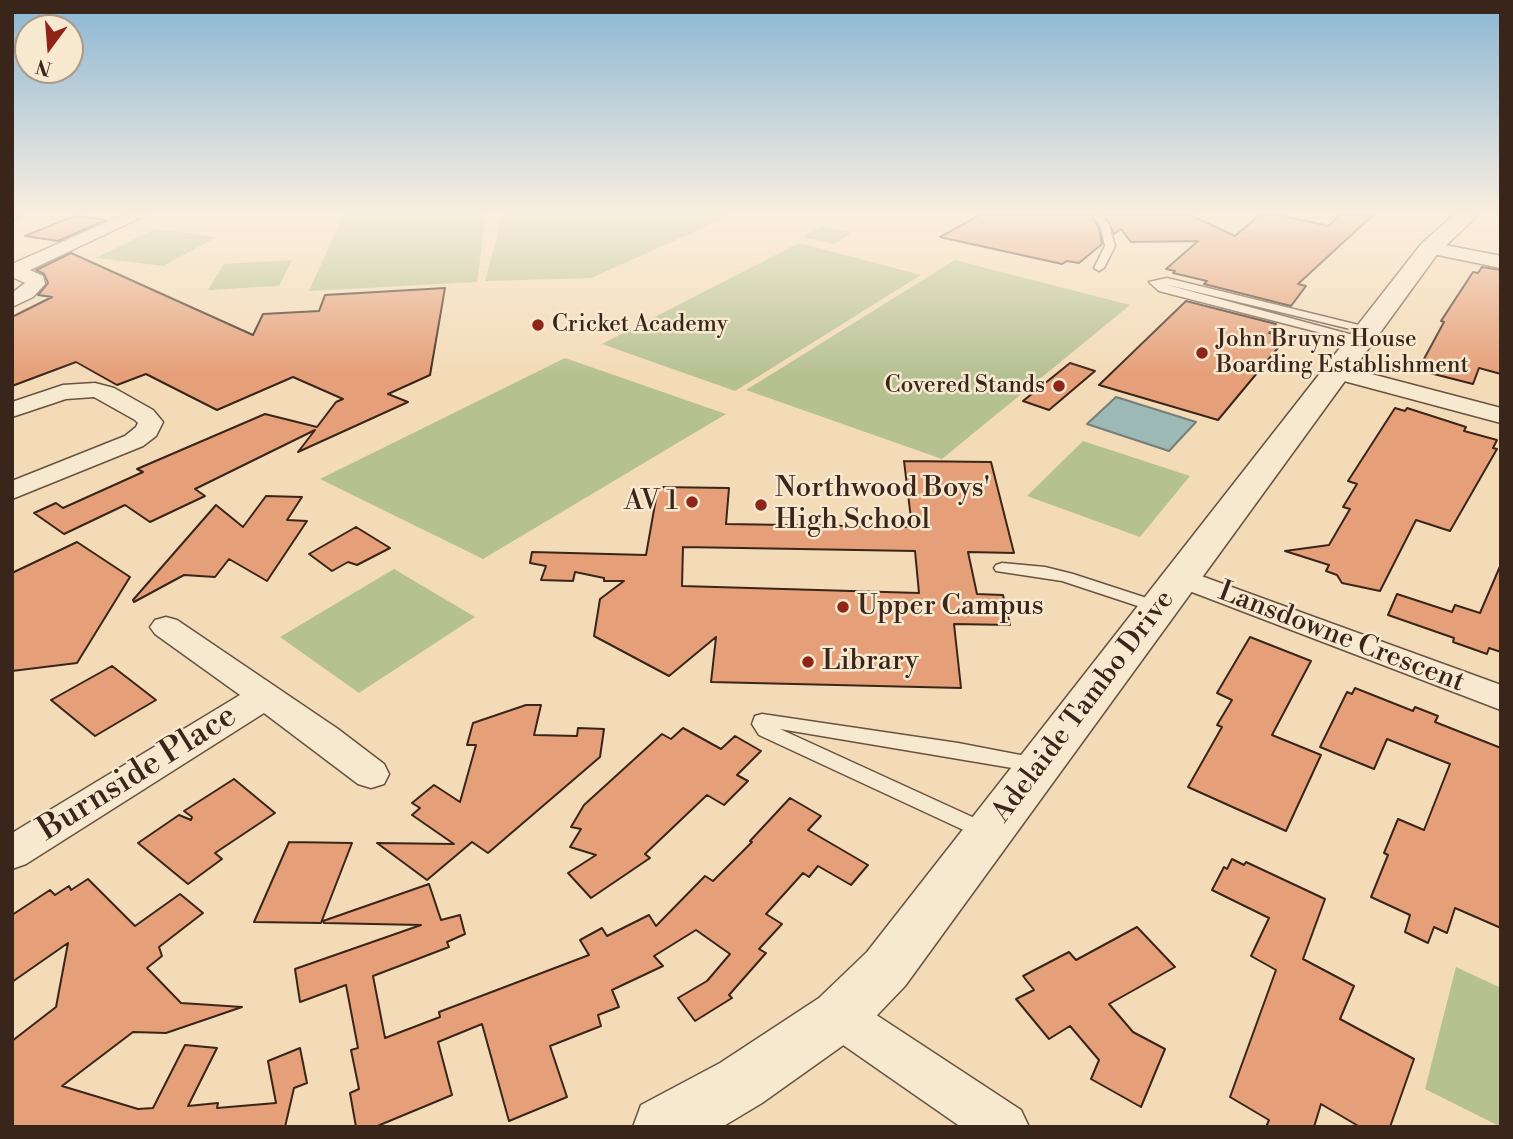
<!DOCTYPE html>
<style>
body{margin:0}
#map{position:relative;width:1513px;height:1139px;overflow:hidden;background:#f3dbb7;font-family:"Libre Bodoni",serif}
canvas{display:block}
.frame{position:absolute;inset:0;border:14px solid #3a251a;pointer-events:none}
.north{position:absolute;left:14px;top:14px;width:70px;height:70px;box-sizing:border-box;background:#f7e8d0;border:2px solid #ab9a87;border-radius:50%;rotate:196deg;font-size:19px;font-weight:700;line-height:28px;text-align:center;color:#3a251a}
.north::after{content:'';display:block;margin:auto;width:24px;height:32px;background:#8f2418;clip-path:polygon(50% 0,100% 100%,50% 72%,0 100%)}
</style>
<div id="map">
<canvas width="1513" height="1139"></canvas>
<div class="frame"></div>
<div class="north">N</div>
</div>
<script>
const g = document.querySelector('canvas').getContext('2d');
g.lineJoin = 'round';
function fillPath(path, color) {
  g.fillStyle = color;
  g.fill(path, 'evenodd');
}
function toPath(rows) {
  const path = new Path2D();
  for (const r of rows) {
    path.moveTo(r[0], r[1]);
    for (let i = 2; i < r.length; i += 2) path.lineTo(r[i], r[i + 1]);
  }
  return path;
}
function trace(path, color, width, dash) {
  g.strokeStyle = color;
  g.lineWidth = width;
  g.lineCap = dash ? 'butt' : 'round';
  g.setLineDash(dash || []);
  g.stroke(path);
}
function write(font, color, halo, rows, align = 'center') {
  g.font = font + ' "Libre Bodoni",serif';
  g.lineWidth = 5;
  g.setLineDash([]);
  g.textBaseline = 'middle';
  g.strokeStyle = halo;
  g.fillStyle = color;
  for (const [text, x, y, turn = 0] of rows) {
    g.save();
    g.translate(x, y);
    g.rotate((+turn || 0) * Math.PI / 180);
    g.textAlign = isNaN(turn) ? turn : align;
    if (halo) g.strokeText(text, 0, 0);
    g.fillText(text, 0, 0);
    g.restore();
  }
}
const green = toPath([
 [343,215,486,215,477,282,309,291],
 [503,215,732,215,591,278,485,281],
 [821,226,852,233,834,244,804,237],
 [155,229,217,237,163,266,96,258],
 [799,243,921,275,735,391,602,344],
 [292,260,279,286,208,290,224,264],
 [955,260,1130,305,942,459,746,390],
 [565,358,726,414,483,559,320,479],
 [1083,441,1190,476,1140,537,1027,496],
 [394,569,475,617,359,693,280,637],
 [1456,967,1501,988,1501,1127,1425,1089]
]);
const water = toPath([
 [1116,397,1196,422,1169,451,1087,424,1116,397]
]);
const building = toPath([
 [980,215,1091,215,1099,228,1102,244,1079,263,1067,261,1062,264,940,237,980,215],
 [1105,215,1190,215,1235,236,1256,218,1264,215,1279,215,1329,226,1339,215,1373,215,1298,284,1306,286,1291,306,1204,284,1207,281,1173,273,1175,271,1166,269,1198,241,1131,242,1121,229,1114,234,1105,215],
 [79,216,106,220,58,241,25,236,69,218,79,216],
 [71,253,253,335,263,314,319,311,325,295,445,288,430,375,388,394,408,402,298,452,315,430,195,489,205,496,150,522,125,505,64,534,34,513,56,503,63,508,143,472,137,469,265,414,317,427,336,402,343,399,293,377,217,410,146,374,117,385,76,362,12,386,12,317,52,297,38,295,48,283,44,274,36,270,71,253],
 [1482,267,1501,270,1501,374,1479,368,1473,384,1418,370,1444,322,1441,321,1473,272,1478,273,1482,267],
 [1186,301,1276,324,1269,333,1287,337,1218,420,1099,385,1186,301],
 [1070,363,1095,371,1049,410,1023,401,1070,363],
 [1395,408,1405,411,1407,408,1466,427,1464,431,1497,440,1493,448,1497,449,1450,531,1416,520,1380,591,1342,583,1337,575,1326,571,1329,565,1285,551,1329,545,1350,509,1343,507,1357,484,1348,481,1395,408],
 [904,461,991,462,1014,553,968,552,977,594,1003,595,1010,625,954,624,961,688,711,682,716,637,669,676,594,636,600,599,624,581,604,581,604,578,575,572,573,581,541,580,546,566,530,563,532,552,646,555,658,487,729,488,726,524,912,527,904,461],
 [683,547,915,551,919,593,682,586,683,547],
 [266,496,302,497,287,520,307,521,267,581,229,559,215,577,184,575,134,602,133,600,216,505,243,527,266,496],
 [356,527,390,548,357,565,348,562,332,571,309,554,356,527],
 [77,542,130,577,77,663,12,671,12,573,77,542],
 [1501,564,1501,652,1489,648,1487,654,1453,642,1454,638,1388,615,1397,594,1452,612,1455,605,1480,613,1501,564],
 [1250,637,1311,661,1272,735,1321,755,1286,831,1188,787,1222,727,1217,725,1232,700,1217,693,1250,637],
 [112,666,156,700,95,736,51,700,112,666],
 [1355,688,1413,711,1415,707,1438,716,1435,722,1501,748,1501,928,1455,908,1447,933,1434,927,1428,943,1405,932,1410,915,1371,897,1388,855,1384,853,1398,819,1424,830,1450,764,1387,739,1374,769,1320,747,1347,692,1352,694,1355,688],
 [526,705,541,705,534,735,577,736,578,728,604,729,600,757,488,853,472,842,427,880,377,843,454,844,412,815,420,808,412,803,434,785,460,802,476,745,467,745,473,723,526,705],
 [683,728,721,749,735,736,761,751,737,775,748,781,724,805,707,795,645,854,650,858,591,898,568,873,596,855,570,847,581,829,571,827,584,805,662,734,671,739,683,728],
 [234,779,275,813,215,853,222,859,188,884,138,843,179,815,191,820,192,817,184,811,234,779],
 [790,798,821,816,808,830,868,865,851,885,818,866,809,877,803,873,766,914,782,924,759,949,766,953,729,995,732,998,695,1021,678,998,707,981,730,954,696,930,654,956,663,966,612,990,619,1007,598,1015,601,1026,550,1046,567,1097,509,1121,482,1024,438,1042,452,1095,375,1127,356,1127,350,1093,359,1089,351,1050,358,1048,346,985,300,1002,295,969,421,925,324,923,323,921,429,884,441,920,460,915,465,934,447,942,449,947,373,976,385,1038,440,1017,439,1012,589,955,580,940,602,928,607,936,649,915,656,926,705,876,713,881,752,842,750,841,790,798],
 [289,842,352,843,321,923,254,922,289,842],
 [1232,859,1244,865,1246,862,1325,899,1303,959,1354,986,1340,1019,1414,1059,1390,1127,1360,1127,1321,1104,1314,1127,1266,1127,1269,1120,1230,1097,1276,970,1251,956,1269,918,1212,890,1224,867,1227,869,1232,859],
 [88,879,135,926,180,894,203,913,159,947,162,956,147,968,181,1003,242,1007,166,1033,133,1032,62,1086,138,1109,153,1108,185,1045,217,1048,188,1106,218,1103,217,1108,276,1103,268,1061,300,1048,307,1083,294,1088,285,1127,12,1127,12,1041,56,1007,68,943,12,982,12,915,50,890,55,895,69,886,71,890,88,879],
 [1137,927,1175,967,1109,1004,1133,1032,1165,1049,1141,1107,1091,1079,1099,1060,1070,1026,1049,1039,1016,999,1034,990,1023,976,1069,952,1076,960,1137,927]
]);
const service = toPath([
 [1093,215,1102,215,1109,225,1115,246,1104,268,1099,271,1094,268,1105,246,1101,227,1093,215],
 [1167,278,1371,328,1373,330,1367,333,1164,284,1364,338,1364,342,1360,343,1159,291,1149,282,1167,278],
 [1002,563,1045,567,1073,574,1165,604,1167,608,1159,613,1062,581,996,571,994,568,996,565,1002,563],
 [762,714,958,743,1036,758,1043,760,1046,765,1043,770,1036,772,780,729,992,826,995,832,992,838,985,840,759,735,752,724,755,716,762,714]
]);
const minor = toPath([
 [12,215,22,215,12,221,12,215],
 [123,215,146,215,30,270,43,276,45,284,33,297,12,307,12,293,25,283,12,277,12,264,123,215],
 [1430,242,1501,256,1501,268,1423,252,1421,248,1423,244,1430,242],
 [1337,365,1501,408,1501,423,1329,377,1326,372,1329,367,1337,365],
 [95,383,114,388,153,410,163,422,156,436,143,446,12,499,12,481,125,436,136,427,138,423,135,420,94,397,66,399,12,417,12,402,63,385,95,383],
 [1182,569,1501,685,1501,710,1171,584,1167,578,1171,572,1182,569],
 [166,617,177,620,338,729,384,764,389,774,384,784,371,788,358,784,264,713,26,864,12,869,12,833,240,695,155,634,150,627,155,620,166,617],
 [839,995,855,1001,1021,1110,1029,1127,961,1127,823,1031,816,1016,823,1001,839,995]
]);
const tertiary = toPath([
 [1454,215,1478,215,1438,253,905,986,859,1034,762,1103,722,1127,633,1127,641,1105,720,1063,819,998,867,952,1422,243,1454,215]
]);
const markers = [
 [538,325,7,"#8f2418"],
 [1202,353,7,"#8f2418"],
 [1059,386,7,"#8f2418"],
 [692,502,7,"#8f2418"],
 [761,505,7,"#8f2418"],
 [843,607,7,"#8f2418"],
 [808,662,7,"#8f2418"]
];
const farPoinames = [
 ["Cricket Academy",552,325],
 ["John Bruyns House",1216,340],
 ["Boarding Establishment",1216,366],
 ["Covered Stands",1045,386,"right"]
];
const poiNames = [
 ["Northwood Boys'",775,489],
 ["High School",775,521],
 ["AV 1",678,502,"right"],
 ["Upper Campus",857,607],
 ["Library",822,662]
];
const streetNames = [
 ["Lansdowne Crescent",1341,638,21],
 ["Adelaide Tambo Drive",1084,707,-53]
];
const nearStreetnames = [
 ["Burnside Place",138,774,-32]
];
fillPath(green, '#b6c192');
fillPath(water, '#9db9b6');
trace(water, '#757e78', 2);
fillPath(building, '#e59f79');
trace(building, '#3a251a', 2);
trace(service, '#685241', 3);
trace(minor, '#685241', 3);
trace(tertiary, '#685241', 3);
fillPath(service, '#f7e8d0');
fillPath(minor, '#f7e8d0');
fillPath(tertiary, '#f7e8d0');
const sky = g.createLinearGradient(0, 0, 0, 375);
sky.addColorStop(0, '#8ab6d4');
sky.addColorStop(0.57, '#faefdf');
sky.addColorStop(1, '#faefdf00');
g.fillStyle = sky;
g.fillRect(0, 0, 1513, 375);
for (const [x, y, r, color] of markers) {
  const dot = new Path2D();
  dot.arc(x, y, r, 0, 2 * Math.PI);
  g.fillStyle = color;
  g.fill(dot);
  trace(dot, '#f7e8d0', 2.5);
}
write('23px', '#3a251a', '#f7e8d0', farPoinames, 'left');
write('28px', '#3a251a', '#f7e8d0', poiNames, 'left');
write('28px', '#3a251a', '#f7e8d0', streetNames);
write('33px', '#3a251a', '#f7e8d0', nearStreetnames);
</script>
